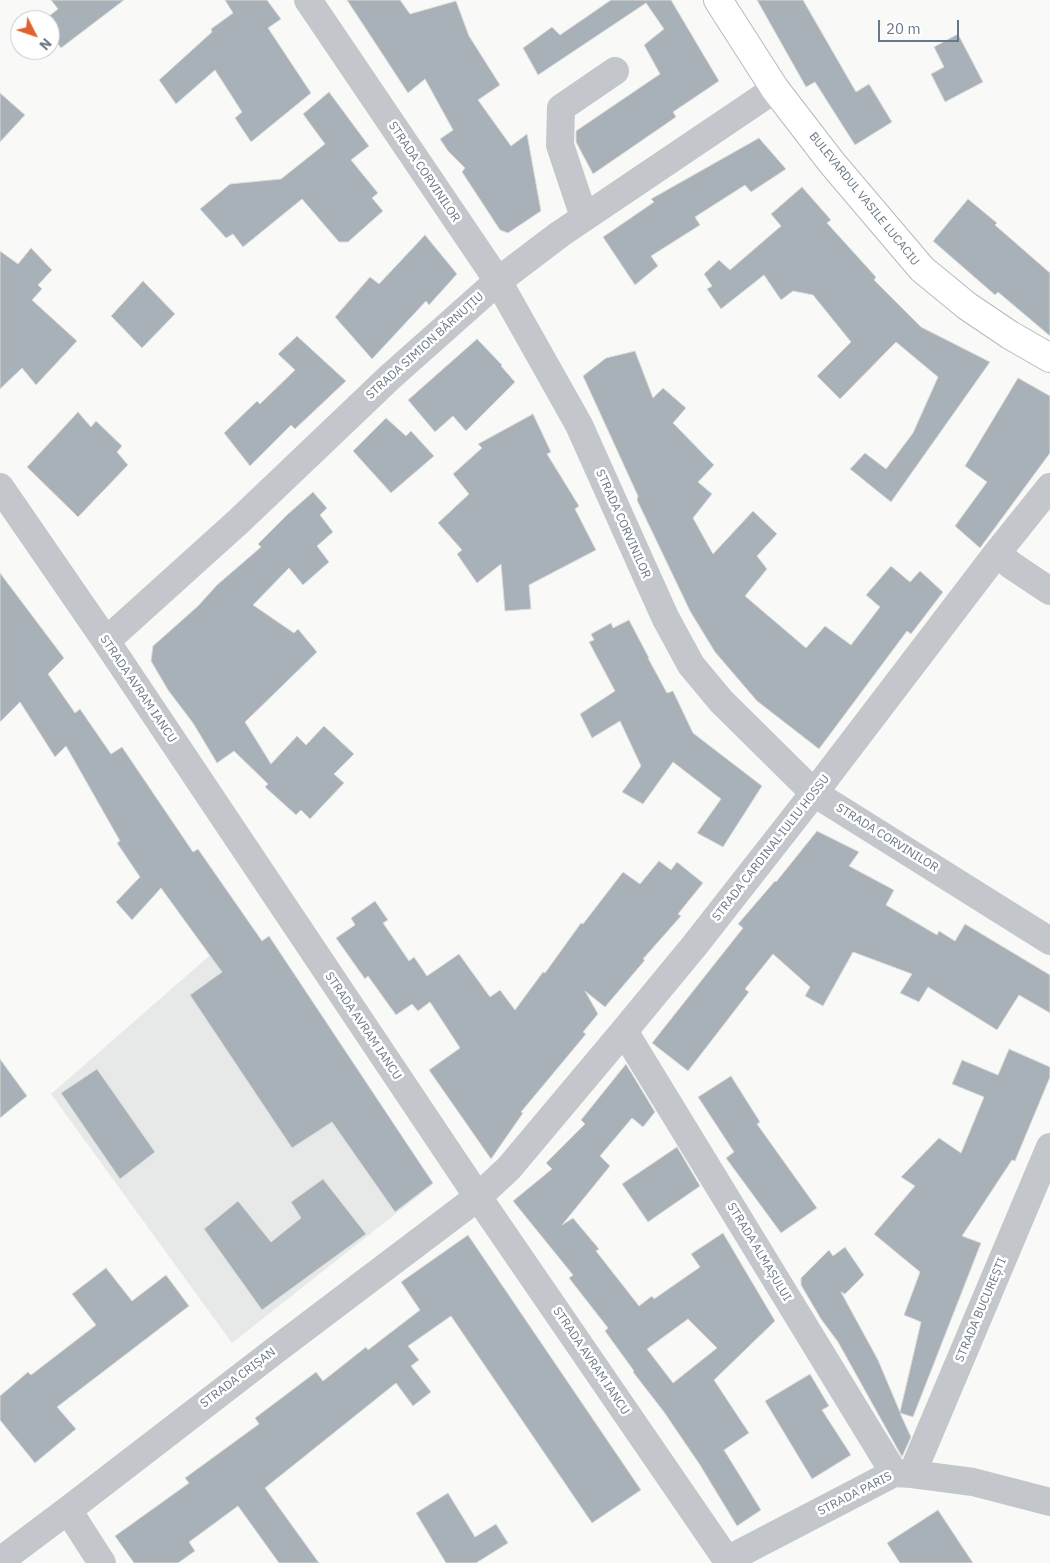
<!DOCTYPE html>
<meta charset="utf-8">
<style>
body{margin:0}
#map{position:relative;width:1050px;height:1563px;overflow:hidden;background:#f9f9f7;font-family:"IBM Plex Sans",sans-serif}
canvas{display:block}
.north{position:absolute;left:10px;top:10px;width:50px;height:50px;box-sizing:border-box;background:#fff;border:1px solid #c3c9cf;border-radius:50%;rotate:131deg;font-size:14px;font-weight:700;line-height:20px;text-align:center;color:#697887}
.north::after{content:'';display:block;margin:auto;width:18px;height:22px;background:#df6231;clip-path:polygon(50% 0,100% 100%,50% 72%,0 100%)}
.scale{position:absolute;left:878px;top:20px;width:81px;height:22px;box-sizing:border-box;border:2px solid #697887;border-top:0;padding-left:6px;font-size:15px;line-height:18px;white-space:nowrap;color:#697887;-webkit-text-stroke:4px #fff;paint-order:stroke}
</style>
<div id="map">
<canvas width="1050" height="1563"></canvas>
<div class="north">N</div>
<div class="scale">20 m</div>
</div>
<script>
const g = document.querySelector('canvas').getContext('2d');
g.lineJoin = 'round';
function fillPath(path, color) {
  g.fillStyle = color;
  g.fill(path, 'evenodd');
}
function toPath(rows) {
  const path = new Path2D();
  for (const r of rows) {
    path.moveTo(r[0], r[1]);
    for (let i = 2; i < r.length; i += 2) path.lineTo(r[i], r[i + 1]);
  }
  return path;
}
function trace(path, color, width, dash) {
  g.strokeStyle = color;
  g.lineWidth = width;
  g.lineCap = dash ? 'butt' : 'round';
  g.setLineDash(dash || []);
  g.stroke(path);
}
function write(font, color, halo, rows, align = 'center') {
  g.font = font + ' "IBM Plex Sans",sans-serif';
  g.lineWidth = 5;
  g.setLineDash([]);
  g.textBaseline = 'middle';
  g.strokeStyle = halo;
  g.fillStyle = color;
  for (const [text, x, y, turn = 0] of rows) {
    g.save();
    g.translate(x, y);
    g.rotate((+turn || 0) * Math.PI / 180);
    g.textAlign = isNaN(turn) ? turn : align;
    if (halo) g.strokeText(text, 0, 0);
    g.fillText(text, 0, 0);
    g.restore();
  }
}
const built = toPath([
 [248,922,432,1185,232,1343,51,1094]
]);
const building = toPath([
 [51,0,124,0,61,48,50,33,50,20,44,20,58,9,51,0],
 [225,0,267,0,281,19,268,28,311,93,251,142,235,118,242,112,215,70,176,104,159,80,212,32,211,29,233,13,225,0],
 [347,0,400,0,410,14,456,1,469,36,500,85,478,100,511,146,527,134,541,211,508,233,500,230,462,172,465,168,448,151,440,139,453,130,425,79,408,93,347,0],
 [611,0,671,0,719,81,673,112,676,117,593,174,576,142,576,131,660,74,644,45,664,29,646,3,538,75,523,48,552,27,560,35,611,0],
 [757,0,803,0,856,92,869,84,892,122,855,145,815,82,806,87,757,0],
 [958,34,983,82,945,102,931,74,944,67,934,47,958,34],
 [329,92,369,146,351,160,378,193,372,198,383,211,348,242,339,242,302,199,243,247,233,234,226,238,200,209,230,184,281,179,325,144,303,114,329,92],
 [0,93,25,115,0,142,0,93],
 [759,138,786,169,751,192,745,185,695,217,700,225,651,256,658,266,635,285,603,237,654,202,651,199,759,138],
 [802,187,831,220,827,223,876,277,874,280,921,327,990,362,891,502,850,469,865,453,886,469,913,433,938,377,896,342,840,399,817,376,851,342,813,295,793,291,781,300,764,275,721,309,707,289,712,286,704,274,719,260,730,270,781,226,771,214,802,187],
 [968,199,997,223,995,225,1050,273,1050,336,998,292,995,295,933,241,968,199],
 [425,235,457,274,429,305,426,301,372,359,335,317,370,277,379,284,425,235],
 [31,248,52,270,38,285,42,289,32,300,77,341,36,385,22,368,0,389,0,251,18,264,31,248],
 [143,281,175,314,142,348,111,316,143,281],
 [297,336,346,381,295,429,291,425,250,466,224,433,257,401,260,404,295,370,278,354,297,336],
 [477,339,502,365,501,366,515,382,466,431,453,416,435,432,408,400,477,339],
 [635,351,653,398,663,388,686,408,673,423,714,465,698,482,712,494,693,518,713,554,753,511,777,534,757,556,767,569,745,596,806,648,825,626,851,645,880,607,866,595,891,566,910,582,920,571,943,592,911,634,907,631,819,749,757,701,715,652,690,611,637,500,638,496,583,376,606,358,635,351],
 [1018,378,1050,396,1050,453,980,548,955,526,987,482,965,466,1018,378],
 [78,412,91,427,96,421,122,446,117,452,128,465,78,517,27,467,78,412],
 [533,414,551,452,547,454,579,506,575,509,596,550,529,585,531,609,505,611,501,564,477,583,457,554,462,550,438,523,469,494,453,474,482,448,478,444,533,414],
 [386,418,406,436,411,431,434,456,391,493,353,451,386,418],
 [313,492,327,508,320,515,333,532,317,546,329,562,303,585,289,568,253,605,294,633,298,629,317,652,245,722,271,764,297,736,306,745,324,726,354,754,334,774,344,783,310,819,301,810,296,815,265,787,268,784,234,751,217,763,193,723,168,690,151,661,153,646,198,606,217,585,261,547,258,544,288,514,313,492],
 [0,573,64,658,48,674,75,713,80,709,111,754,122,747,193,852,198,849,262,941,269,936,433,1183,395,1212,332,1122,292,1148,190,995,222,972,161,888,132,920,116,902,140,877,117,843,120,841,66,746,55,757,20,702,0,722,0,573],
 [629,620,649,658,648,658,667,693,673,691,693,733,762,786,723,847,697,833,721,799,673,762,643,804,622,792,641,766,620,721,592,738,580,714,615,691,589,642,594,640,591,634,611,623,613,628,629,620],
 [817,831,859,852,849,866,894,890,886,905,937,935,939,931,955,941,965,924,1050,975,1050,1013,1019,995,997,1030,928,987,919,1002,900,993,912,974,853,952,823,1006,805,996,810,987,773,954,745,989,749,992,688,1071,652,1043,743,928,738,924,775,881,776,882,817,831],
 [659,861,671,870,677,862,703,883,678,914,681,916,643,959,645,960,605,1007,585,991,598,1014,583,1032,586,1034,521,1112,523,1113,491,1159,429,1070,460,1048,430,1002,418,1011,412,1004,396,1015,368,976,365,979,336,938,355,925,351,918,375,901,388,920,383,923,409,961,414,957,427,976,459,954,490,997,500,990,515,1010,543,972,545,973,581,923,583,924,623,872,640,884,659,861],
 [1009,1049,1050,1067,1050,1077,1015,1161,1012,1160,962,1236,981,1243,913,1417,900,1413,911,1437,902,1457,838,1342,821,1319,801,1285,801,1278,829,1250,833,1256,845,1247,864,1275,845,1294,841,1292,878,1360,900,1412,921,1322,904,1315,920,1272,874,1234,915,1186,901,1177,939,1138,961,1153,984,1097,952,1084,962,1060,998,1075,1009,1049],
 [0,1059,27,1096,0,1118,0,1059],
 [626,1064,655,1112,643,1127,632,1118,600,1156,610,1166,562,1225,573,1218,599,1249,596,1251,639,1306,652,1296,654,1299,700,1267,691,1254,723,1233,775,1321,714,1380,749,1433,724,1450,761,1510,737,1526,700,1465,664,1412,633,1372,634,1371,605,1331,608,1328,569,1278,573,1275,513,1201,552,1169,546,1163,585,1124,581,1120,626,1064],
 [688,1319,717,1348,673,1383,647,1349,688,1319],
 [97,1069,155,1152,120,1179,61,1093,97,1069],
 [731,1076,760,1122,757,1124,817,1208,781,1233,726,1158,734,1152,698,1097,731,1076],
 [677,1147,700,1186,648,1222,622,1184,677,1147],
 [323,1179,366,1234,262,1310,204,1229,238,1201,271,1242,301,1218,291,1202,323,1179],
 [468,1235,641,1490,592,1523,451,1316,408,1346,419,1360,411,1366,431,1392,413,1406,396,1383,265,1488,319,1563,279,1563,238,1506,189,1542,195,1551,178,1563,134,1563,115,1536,189,1483,185,1478,259,1424,255,1418,316,1372,323,1381,366,1347,368,1350,420,1310,401,1282,468,1235],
 [106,1268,132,1301,166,1275,189,1306,57,1407,76,1429,35,1463,0,1420,0,1396,28,1372,31,1375,96,1325,72,1294,106,1268],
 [810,1374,829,1406,822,1410,851,1455,812,1479,765,1401,810,1374],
 [448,1493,475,1537,496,1524,508,1543,476,1563,446,1563,416,1513,448,1493],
 [938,1510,973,1563,900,1563,887,1543,938,1510]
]);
const minor = toPath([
 [308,0,498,281,579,425,665,617,691,665,721,701,814,793,1050,941],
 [584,217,560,145,561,108,615,71],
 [0,487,106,641,478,1197,729,1563],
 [997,553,1011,565,1050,591],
 [106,641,239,521,390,377,498,281,560,234,775,89],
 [624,1031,894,1473],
 [912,1474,1050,1147],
 [68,1510,102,1563],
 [727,1560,894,1473,912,1474,973,1482,1050,1502],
 [0,1561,68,1510,277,1349,478,1197,509,1168,624,1031,695,945,814,793,997,553,1050,487]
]);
const major = toPath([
 [718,0,775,89,832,163,922,269,967,306,1010,335,1050,358]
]);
const streetNames = [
 ["STRADA CORVINILOR",424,172,56],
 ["BULEVARDUL VASILE LUCACIU",864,199,51],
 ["STRADA SIMION BĂRNUȚIU",425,346,-42],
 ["STRADA CORVINILOR",623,524,66],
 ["STRADA AVRAM IANCU",138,689,56],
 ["STRADA CORVINILOR",887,838,32],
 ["STRADA CARDINAL IULIU HOSSU",771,848,-52],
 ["STRADA AVRAM IANCU",363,1026,56],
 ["STRADA ALMAȘULUI",759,1252,59],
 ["STRADA BUCUREȘTI",981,1310,-67],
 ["STRADA AVRAM IANCU",591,1361,56],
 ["STRADA CRIȘAN",238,1378,-37],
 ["STRADA PARIS",855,1494,-27]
];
fillPath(built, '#e7e8e8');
fillPath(building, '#a9b1b8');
trace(building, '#dbdbd9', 1);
trace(major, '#b6babe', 30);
trace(minor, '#c3c6ca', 28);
trace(major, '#fff', 28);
write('12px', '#697887', '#fff', streetNames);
</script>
